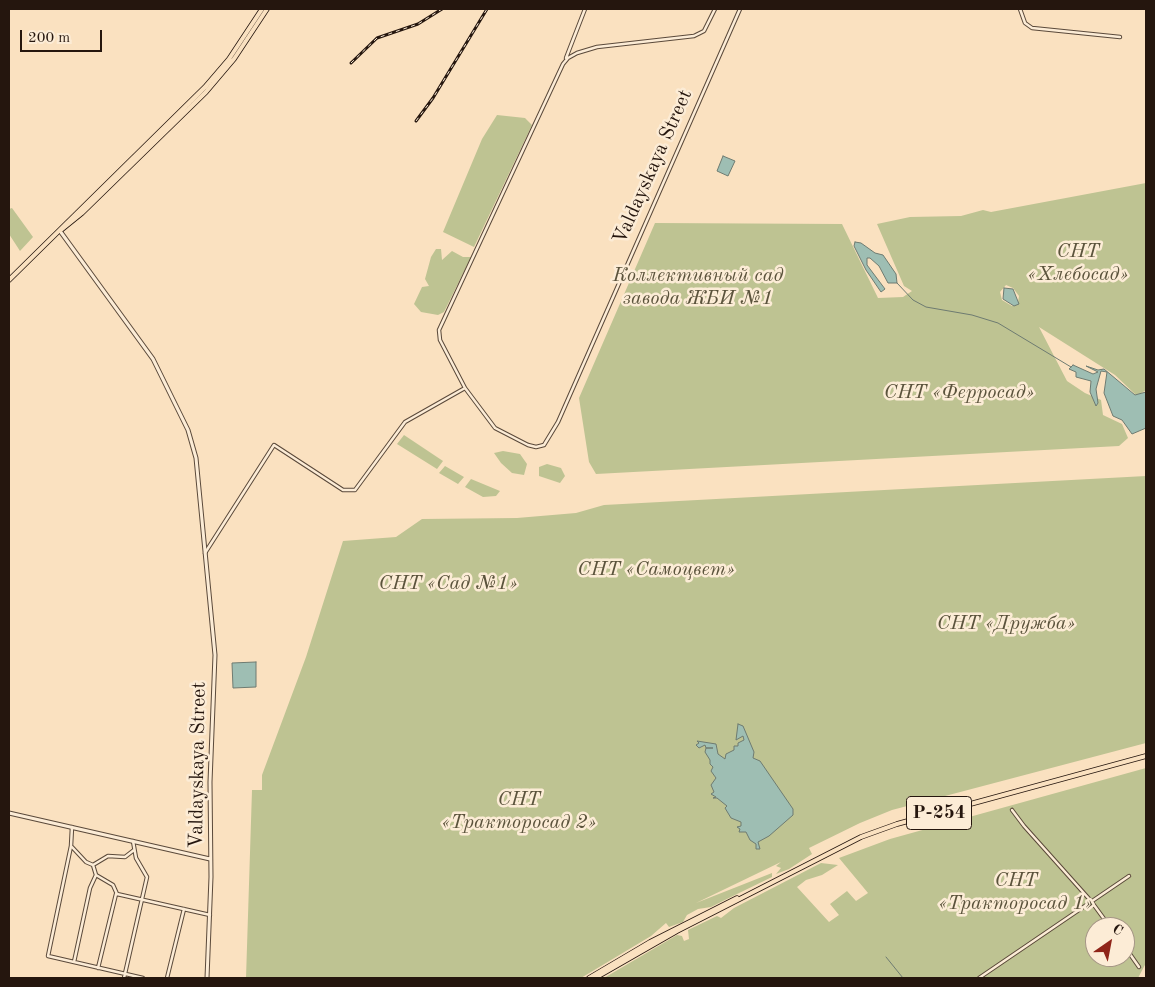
<!DOCTYPE html>
<meta charset="utf-8">
<style>
body{margin:0}
#map{position:relative;width:1155px;height:987px;overflow:hidden;background:#fae1c0;font-family:"Old Standard TT",serif}
canvas{display:block}
.frame{position:absolute;inset:0;border:10px solid #25160e;pointer-events:none}
.north{position:absolute;left:1085px;top:917px;width:50px;height:50px;box-sizing:border-box;background:#fcecd6;border:1px solid #a69686;border-radius:50%;rotate:33deg;font-size:14px;font-weight:700;line-height:20px;text-align:center;color:#25160e}
.north::after{content:'';display:block;margin:auto;width:18px;height:22px;background:#8f2418;clip-path:polygon(50% 0,100% 100%,50% 72%,0 100%)}
.scale{position:absolute;left:20px;top:30px;width:82px;height:22px;box-sizing:border-box;border:2px solid #25160e;border-top:0;padding-left:6px;font-size:15px;line-height:18px;white-space:nowrap;color:#25160e;-webkit-text-stroke:4px #fcecd6;paint-order:stroke}
</style>
<div id="map">
<canvas width="1155" height="987"></canvas>
<div class="frame"></div>
<div class="north">С</div>
<div class="scale">200 m</div>
</div>
<script>
const g = document.querySelector('canvas').getContext('2d');
g.lineJoin = 'round';
function fillPath(path, color) {
  g.fillStyle = color;
  g.fill(path, 'evenodd');
}
function toPath(rows) {
  const path = new Path2D();
  for (const r of rows) {
    path.moveTo(r[0], r[1]);
    for (let i = 2; i < r.length; i += 2) path.lineTo(r[i], r[i + 1]);
  }
  return path;
}
function trace(path, color, width, dash) {
  g.strokeStyle = color;
  g.lineWidth = width;
  g.lineCap = dash ? 'butt' : 'round';
  g.setLineDash(dash || []);
  g.stroke(path);
}
function write(font, color, halo, rows, align = 'center') {
  g.font = font + ' "Old Standard TT",serif';
  g.lineWidth = 5;
  g.setLineDash([]);
  g.textBaseline = 'middle';
  g.strokeStyle = halo;
  g.fillStyle = color;
  for (const [text, x, y, turn = 0] of rows) {
    g.save();
    g.translate(x, y);
    g.rotate((+turn || 0) * Math.PI / 180);
    g.textAlign = isNaN(turn) ? turn : align;
    if (halo) g.strokeText(text, 0, 0);
    g.fillText(text, 0, 0);
    g.restore();
  }
}
const green = toPath([
 [497,115,525,118,532,125,474,247,443,232,482,139],
 [1146,183,1146,390,1137,396,1115,375,1039,327,1067,381,1085,393,1101,400,1103,415,1122,424,1128,438,1119,446,596,474,589,462,579,398,655,223,842,224,878,298,903,297,912,291,904,286,877,224,910,217,961,216,983,210,991,212],
 [1006,285,1013,288,1019,296,1018,302,1012,306,1002,300,1000,292],
 [12,208,33,237,20,251,9,234,9,209],
 [436,249,441,249,442,260,452,251,463,257,471,257,444,312,438,315,421,312,414,304,422,287,429,286,425,279,431,257],
 [404,435,443,461,437,469,397,444],
 [503,451,520,454,527,464,524,475,512,473,501,463,494,453],
 [547,464,561,468,565,476,560,483,539,476,539,467],
 [445,466,464,477,458,484,439,473],
 [1146,476,1146,743,892,810,860,823,809,848,812,854,789,869,776,874,781,868,776,866,781,862,696,903,772,873,772,877,735,895,711,907,698,909,687,915,683,922,669,927,666,923,651,936,581,978,246,978,252,790,262,790,262,775,306,657,343,541,396,537,422,519,517,518,576,513,604,505],
 [471,479,500,491,496,496,483,497,465,487],
 [1146,768,1146,963,1138,978,604,978,677,935,682,936,684,941,689,939,688,930,717,916,721,918,734,908,821,863,838,865,822,875,806,880,797,887,829,922,839,915,830,904,847,891,856,901,868,893,839,858,890,839],
 [1095,927,1125,927,1125,957,1095,957]
]);
const water = toPath([
 [723,156,735,161,728,176,717,171,723,156],
 [855,242,861,243,875,253,883,255,896,274,897,283,888,283,879,266,870,258,867,258,867,265,885,289,881,292,866,270,854,246,855,242],
 [1004,288,1013,289,1019,304,1014,306,1003,299,1004,288],
 [1073,365,1093,374,1098,372,1086,366,1098,370,1104,369,1135,395,1146,392,1146,428,1132,434,1122,420,1113,416,1104,393,1107,372,1101,371,1096,389,1098,403,1096,406,1090,392,1091,381,1076,377,1076,372,1069,369,1073,365],
 [256,662,256,687,233,688,232,663,256,662],
 [738,724,743,726,754,752,753,758,760,761,793,809,793,815,769,836,758,842,760,849,756,849,756,844,750,840,746,832,739,832,740,829,737,827,741,826,741,822,731,818,725,808,727,806,717,798,713,798,716,797,711,794,714,792,711,785,716,778,711,771,713,767,710,764,710,760,705,752,706,748,713,748,706,748,705,745,699,748,696,745,699,743,697,741,716,744,718,754,725,759,726,754,734,750,734,746,738,746,738,743,744,740,743,736,736,740,738,724]
]);
const stream = toPath([
 [897,283,913,300,926,307,972,315,998,323,1071,367],
 [886,957,903,978]
]);
const minor = toPath([
 [1020,9,1025,23,1032,28,1120,37],
 [566,58,585,9],
 [465,388,440,340,439,330,563,64,568,58,577,53,597,47,694,36,704,31,715,9],
 [205,553,274,445,343,490,355,490,405,422,465,388,495,428,528,445,536,447,544,445,558,422,740,9],
 [1012,810,1024,826,1091,901,1110,927],
 [72,827,71,846,48,956,143,978],
 [72,847,86,862,93,865],
 [93,865,108,856,125,857,134,850],
 [96,875,113,885,117,894,210,915],
 [1125,947,1139,967],
 [74,962,90,888,96,875,93,865],
 [98,968,116,894],
 [124,978,147,877,136,858,133,841],
 [167,978,184,909],
 [979,978,1129,876]
]);
const tertiary = toPath([
 [60,231,153,359,188,430,196,458,215,655,210,782,211,877,207,978],
 [9,813,210,859]
]);
const primary = toPath([
 [61,230,82,213,206,92,234,59,267,9],
 [9,280,205,87,229,59,262,9],
 [589,978,650,942,737,898],
 [595,978,677,931,861,837,897,824,1146,756]
]);
const rail = toPath([
 [351,63,377,38,418,24,442,9],
 [416,121,433,98,487,9]
]);
const shields = [
 [939,813,65]
];
const shieldNames = [
 ["Р-254",939,813]
];
const streetNames = [
 ["Valdayskaya Street",653,167,-66],
 ["Valdayskaya Street",198,765,-89]
];
const parkNames = [
 ["СНТ",1078,252],
 ["«Хлебосад»",1078,275],
 ["Коллективный сад",698,276],
 ["завода ЖБИ №1",698,299],
 ["СНТ «Ферросад»",959,393],
 ["СНТ «Самоцвет»",656,570],
 ["СНТ «Сад №1»",448,584],
 ["СНТ «Дружба»",1006,624],
 ["СНТ",519,800],
 ["«Тракторосад 2»",519,823],
 ["СНТ",1016,881],
 ["«Тракторосад 1»",1016,904]
];
fillPath(green, '#bec392');
fillPath(water, '#9ebeb3');
trace(water, '#6e7b71', 1);
trace(stream, '#6e7b71', 1);
trace(minor, '#5a493a', 4.5);
trace(tertiary, '#5a493a', 5);
trace(primary, '#25160e', 5.5);
trace(minor, '#fcecd6', 2.5);
trace(tertiary, '#fcecd6', 3);
trace(primary, '#fae1c0', 4);
trace(rail, '#25160e', 3);
trace(rail, '#fcecd6', 1, [4]);
for (const [x, y, w] of shields) {
  const box = new Path2D();
  box.roundRect(x - w / 2, y - 16.5, w, 33, 4);
  g.fillStyle = '#fcecd6';
  g.fill(box);
  trace(box, '#25160e', 1);
}
write('bold 19px', '#25160e', null, shieldNames);
write('20px', '#25160e', '#fcecd6', streetNames);
write('italic 20px', '#5b533c', '#fcecd6', parkNames);
</script>
